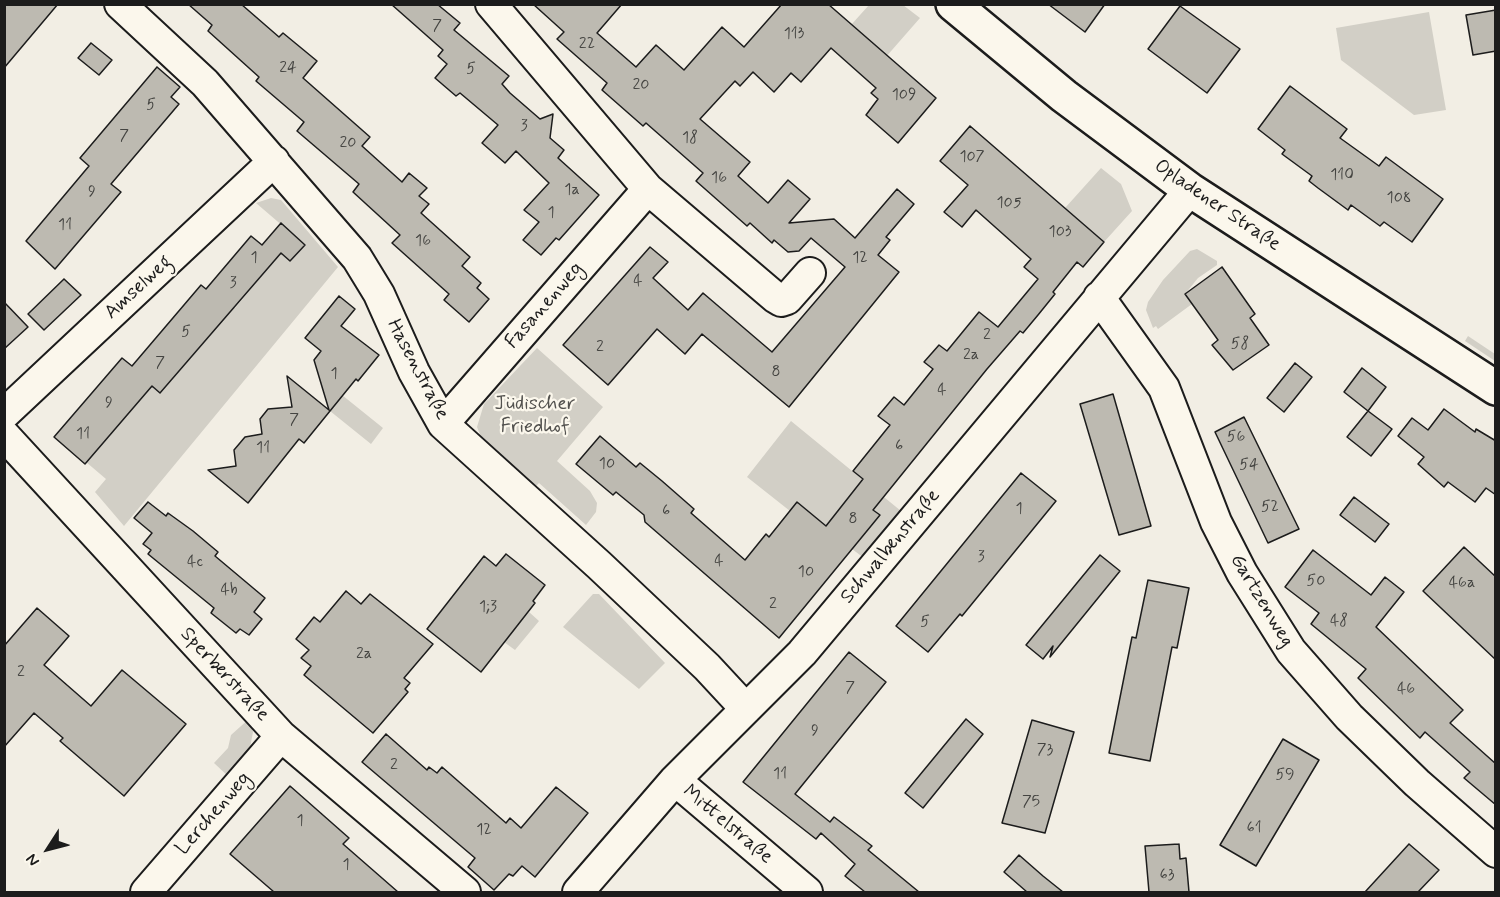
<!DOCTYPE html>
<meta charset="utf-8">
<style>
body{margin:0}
#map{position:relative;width:1500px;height:897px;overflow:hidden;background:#f2eee4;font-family:Mynerve,sans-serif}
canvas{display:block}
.frame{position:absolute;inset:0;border:6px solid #1c1c1c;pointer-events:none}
.north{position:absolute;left:18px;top:819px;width:60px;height:60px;-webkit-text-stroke:4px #fbf7ec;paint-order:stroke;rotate:234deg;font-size:16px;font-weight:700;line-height:24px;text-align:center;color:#1c1c1c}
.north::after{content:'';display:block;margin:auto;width:21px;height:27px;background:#1c1c1c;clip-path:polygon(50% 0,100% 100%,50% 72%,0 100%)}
</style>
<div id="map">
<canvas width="1500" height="897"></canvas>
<div class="frame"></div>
<div class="north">N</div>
</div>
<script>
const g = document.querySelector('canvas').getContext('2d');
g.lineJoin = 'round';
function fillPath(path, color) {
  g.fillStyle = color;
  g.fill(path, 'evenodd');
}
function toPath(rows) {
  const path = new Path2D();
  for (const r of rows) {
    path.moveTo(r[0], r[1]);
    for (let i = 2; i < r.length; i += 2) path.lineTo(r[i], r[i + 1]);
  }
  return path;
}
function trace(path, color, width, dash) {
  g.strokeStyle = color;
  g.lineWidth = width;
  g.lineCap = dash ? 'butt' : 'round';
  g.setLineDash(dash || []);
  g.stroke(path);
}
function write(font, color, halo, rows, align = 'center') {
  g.font = font + ' Mynerve,sans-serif';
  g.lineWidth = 4.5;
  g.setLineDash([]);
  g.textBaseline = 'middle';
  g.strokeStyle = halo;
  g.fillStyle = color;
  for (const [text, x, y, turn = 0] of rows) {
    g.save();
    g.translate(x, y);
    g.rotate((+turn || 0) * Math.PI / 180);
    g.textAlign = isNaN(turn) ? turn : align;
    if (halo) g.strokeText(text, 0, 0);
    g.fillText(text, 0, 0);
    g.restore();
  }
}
const green = toPath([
 [869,5,903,5,920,18,885,58,851,25],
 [1429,12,1446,110,1414,115,1341,60,1336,28],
 [1101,168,1121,184,1132,211,1104,242,1065,208],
 [271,198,281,200,338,267,124,526,95,492,106,479,86,462,141,377,161,393,214,331,222,296,235,308,281,253,290,261,305,245,256,203],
 [1197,249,1217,261,1217,265,1198,278,1185,294,1192,304,1158,329,1156,326,1153,328,1146,310,1148,302,1163,280,1190,251],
 [1468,336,1495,354,1495,361,1465,341],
 [537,348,603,407,557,461,590,491,597,503,596,512,586,525,539,483,534,488,483,442,477,427,484,404],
 [342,395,383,428,371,444,330,411],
 [791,421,901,511,864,558,852,549,880,515,852,493,826,526,797,502,790,511,747,477],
 [593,594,599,594,665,663,639,689,563,627],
 [529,612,539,621,515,650,504,642],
 [250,718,253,732,249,753,230,778,214,763,228,748,231,735]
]);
const building = toPath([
 [4,4,58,4,4,68,4,4],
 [188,4,241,4,279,37,283,33,317,61,303,78,370,137,362,146,402,182,409,173,427,188,419,196,429,204,421,213,470,257,462,266,481,283,477,288,489,299,469,322,444,300,449,294,392,243,400,235,353,192,359,184,297,131,304,122,256,81,259,77,208,31,212,25,188,4],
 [391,4,437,4,460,23,454,30,509,76,502,84,510,93,540,119,553,114,550,138,564,150,558,158,599,195,559,240,556,238,541,255,523,240,539,222,524,210,549,183,516,151,505,163,482,143,498,125,460,93,456,96,435,78,447,64,438,56,443,50,391,4],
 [533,4,622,4,597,33,636,67,656,45,684,70,722,27,744,47,782,4,828,4,936,98,898,143,866,115,878,99,871,93,876,88,831,48,801,82,791,73,774,92,753,72,740,86,735,81,700,119,750,162,738,176,768,203,788,180,810,199,789,223,834,219,855,238,897,189,914,204,886,237,890,240,878,255,899,272,789,407,702,334,685,354,657,329,608,385,563,345,650,247,668,262,653,278,688,310,703,293,772,352,845,267,811,238,799,251,788,252,774,240,772,243,750,223,747,226,696,181,703,173,646,123,643,126,602,90,607,83,557,39,564,32,533,4],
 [1048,4,1105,4,1085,32,1048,4],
 [1180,6,1240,49,1207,93,1148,49,1180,6],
 [1496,10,1496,51,1473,55,1466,15,1496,10],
 [91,43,112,60,99,75,78,58,91,43],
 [157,67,180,87,171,97,179,104,111,184,121,192,55,269,26,241,89,166,80,158,157,67],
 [1290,86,1347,129,1340,138,1379,166,1386,157,1443,199,1412,242,1384,222,1380,226,1351,205,1348,210,1318,188,1309,181,1312,176,1282,154,1285,150,1258,129,1290,86],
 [970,126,1104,242,1083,267,1077,262,1053,292,1055,294,1038,315,1023,333,1020,331,987,369,873,510,880,515,779,638,645,522,644,515,616,492,613,495,576,464,600,436,636,467,640,463,662,481,694,509,691,513,745,560,766,534,769,537,797,502,826,526,863,479,853,471,890,425,878,416,894,397,904,405,933,369,924,362,939,345,947,351,979,312,998,327,1038,279,1024,267,1031,259,976,210,962,227,944,212,968,185,940,161,970,126],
 [281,223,305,245,290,261,281,253,160,393,152,386,85,464,54,437,122,358,132,366,201,285,206,289,251,236,262,245,281,223],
 [1222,267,1255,314,1250,318,1269,345,1233,370,1212,345,1218,340,1185,294,1222,267],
 [64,279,81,295,44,330,28,314,64,279],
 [339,296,355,309,341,326,379,355,358,381,356,379,304,443,299,439,248,503,208,470,236,466,234,450,245,437,262,434,260,419,268,409,292,407,287,376,329,410,314,360,321,351,305,338,339,296],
 [4,302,28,327,4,349,4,302],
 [1295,363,1312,377,1284,412,1267,398,1295,363],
 [1362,368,1386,387,1368,411,1344,392,1362,368],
 [1113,394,1151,526,1119,535,1080,404,1113,394],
 [1444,409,1475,432,1476,429,1496,441,1496,495,1486,488,1475,502,1448,482,1444,487,1418,464,1424,457,1398,436,1412,418,1428,430,1444,409],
 [1368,411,1392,429,1371,456,1347,437,1368,411],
 [1244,417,1299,529,1268,543,1215,432,1244,417],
 [1021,473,1056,501,962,616,960,614,928,652,896,626,1021,473],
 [1354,497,1389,524,1375,542,1340,515,1354,497],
 [148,502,166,516,168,513,193,531,218,552,215,556,265,598,254,612,262,619,249,635,240,629,236,633,211,613,214,608,148,554,151,550,143,544,152,533,134,518,148,502],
 [1464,547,1496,577,1496,660,1423,591,1464,547],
 [1313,550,1371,595,1385,577,1404,592,1376,627,1463,710,1450,723,1496,764,1496,805,1464,778,1470,772,1425,732,1420,738,1358,678,1366,669,1311,624,1319,613,1285,587,1313,550],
 [506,554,545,585,533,601,535,603,481,672,427,629,484,556,496,566,506,554],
 [1100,555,1120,571,1050,657,1053,646,1043,659,1026,645,1100,555],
 [1148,580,1189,588,1177,648,1172,647,1150,761,1109,753,1132,637,1136,638,1148,580],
 [346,591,361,604,370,594,433,644,404,678,410,683,405,689,408,692,373,733,304,675,311,666,301,658,309,650,296,639,314,617,320,622,346,591],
 [37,608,69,636,44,665,91,706,122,670,186,724,124,796,60,741,63,738,34,713,4,747,4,646,37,608],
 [849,652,886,682,795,794,830,822,834,817,872,846,868,850,919,892,865,892,845,876,855,864,821,833,816,839,743,782,849,652],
 [966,719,983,734,923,808,905,793,966,719],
 [1032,720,1074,732,1045,833,1002,823,1032,720],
 [386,734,427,770,429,767,437,773,442,767,506,823,510,818,521,828,556,787,588,813,535,877,522,866,513,876,509,874,494,890,468,867,475,858,362,762,386,734],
 [1283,739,1319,760,1256,866,1220,845,1283,739],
 [290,786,349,838,343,844,398,892,274,892,230,854,290,786],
 [1179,844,1180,859,1186,858,1189,892,1149,892,1145,846,1179,844],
 [1409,844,1439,870,1418,892,1365,892,1409,844],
 [1019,855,1043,876,1063,892,1027,892,1004,872,1019,855]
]);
const minor = toPath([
 [120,4,205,83,357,258,379,294,414,372,443,424,599,565,707,667,746,709],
 [491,4,648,189,776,298,781,301,787,299,810,273],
 [1099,297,1164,388,1216,522,1242,573,1291,651,1349,717,1417,783,1496,852],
 [4,414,274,161],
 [443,424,648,189],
 [4,435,281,736,465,892],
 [675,780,807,892],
 [146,892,281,736],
 [578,892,675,780,802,653,1190,190]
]);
const tertiary = toPath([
 [953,4,1064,96,1190,190,1496,388]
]);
const numberNames = [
 ["7",437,27],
 ["113",794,35],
 ["22",587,45],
 ["24",288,69],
 ["5",471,70],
 ["20",641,86],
 ["109",904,96],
 ["5",151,106],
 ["3",524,127],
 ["7",124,137],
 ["18",690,139],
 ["20",348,144],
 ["107",972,158],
 ["110",1342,176],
 ["16",719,179],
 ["1a",572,191],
 ["9",92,193],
 ["108",1399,199],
 ["105",1009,204],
 ["1",551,214],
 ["11",65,226],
 ["103",1060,233],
 ["16",423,242],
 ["1",254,259],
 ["12",860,259],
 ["4",638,282],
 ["3",233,284],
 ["5",186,333],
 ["2",987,336],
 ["58",1240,345],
 ["2",600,348],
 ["2a",971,356],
 ["7",160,364],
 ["8",776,373],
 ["1",334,375],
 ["4",942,391],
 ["9",109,404],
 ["7",294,421],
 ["11",83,435],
 ["56",1236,438],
 ["6",899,447],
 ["11",263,449],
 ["10",607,465],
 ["54",1249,466],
 ["52",1270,508],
 ["1",1019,510],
 ["6",666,512],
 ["8",853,520],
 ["3",981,558],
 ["4",719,562],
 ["4c",195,563],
 ["10",806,573],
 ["50",1316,582],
 ["46a",1462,584],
 ["4b",229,591],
 ["2",773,605],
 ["1;3",488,608],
 ["48",1339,622],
 ["5",925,623],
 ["2a",364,655],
 ["2",21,673],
 ["7",850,689],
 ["46",1406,690],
 ["9",815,732],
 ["73",1045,751],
 ["2",394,766],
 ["11",780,775],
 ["59",1285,776],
 ["75",1031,803],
 ["1",300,822],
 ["61",1254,829],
 ["12",484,831],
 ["1",346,866],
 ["63",1167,876]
];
const streetNames = [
 ["Opladener Straße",1217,206,34],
 ["Amselweg",139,288,-43],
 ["Fasanenweg",545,306,-49],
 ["Hasenstraße",417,370,62],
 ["Schwalbenstraße",891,547,-50],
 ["Gartzenweg",1261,601,59],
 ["Sperberstraße",224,675,47],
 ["Lerchenweg",214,814,-49],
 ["Mittelstraße",727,825,40]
];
const parkNames = [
 ["Jüdischer",535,405],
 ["Friedhof",535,428]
];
fillPath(green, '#d2cfc6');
fillPath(building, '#bdbab1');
trace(building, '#1c1c1c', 1.5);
trace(minor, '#1c1c1c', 34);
trace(tertiary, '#1c1c1c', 38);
trace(minor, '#fbf7ec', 30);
trace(tertiary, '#fbf7ec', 33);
write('16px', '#444441', null, numberNames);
write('20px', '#1c1c1c', '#fbf7ec', streetNames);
write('20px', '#53524f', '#fbf7ec', parkNames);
</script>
